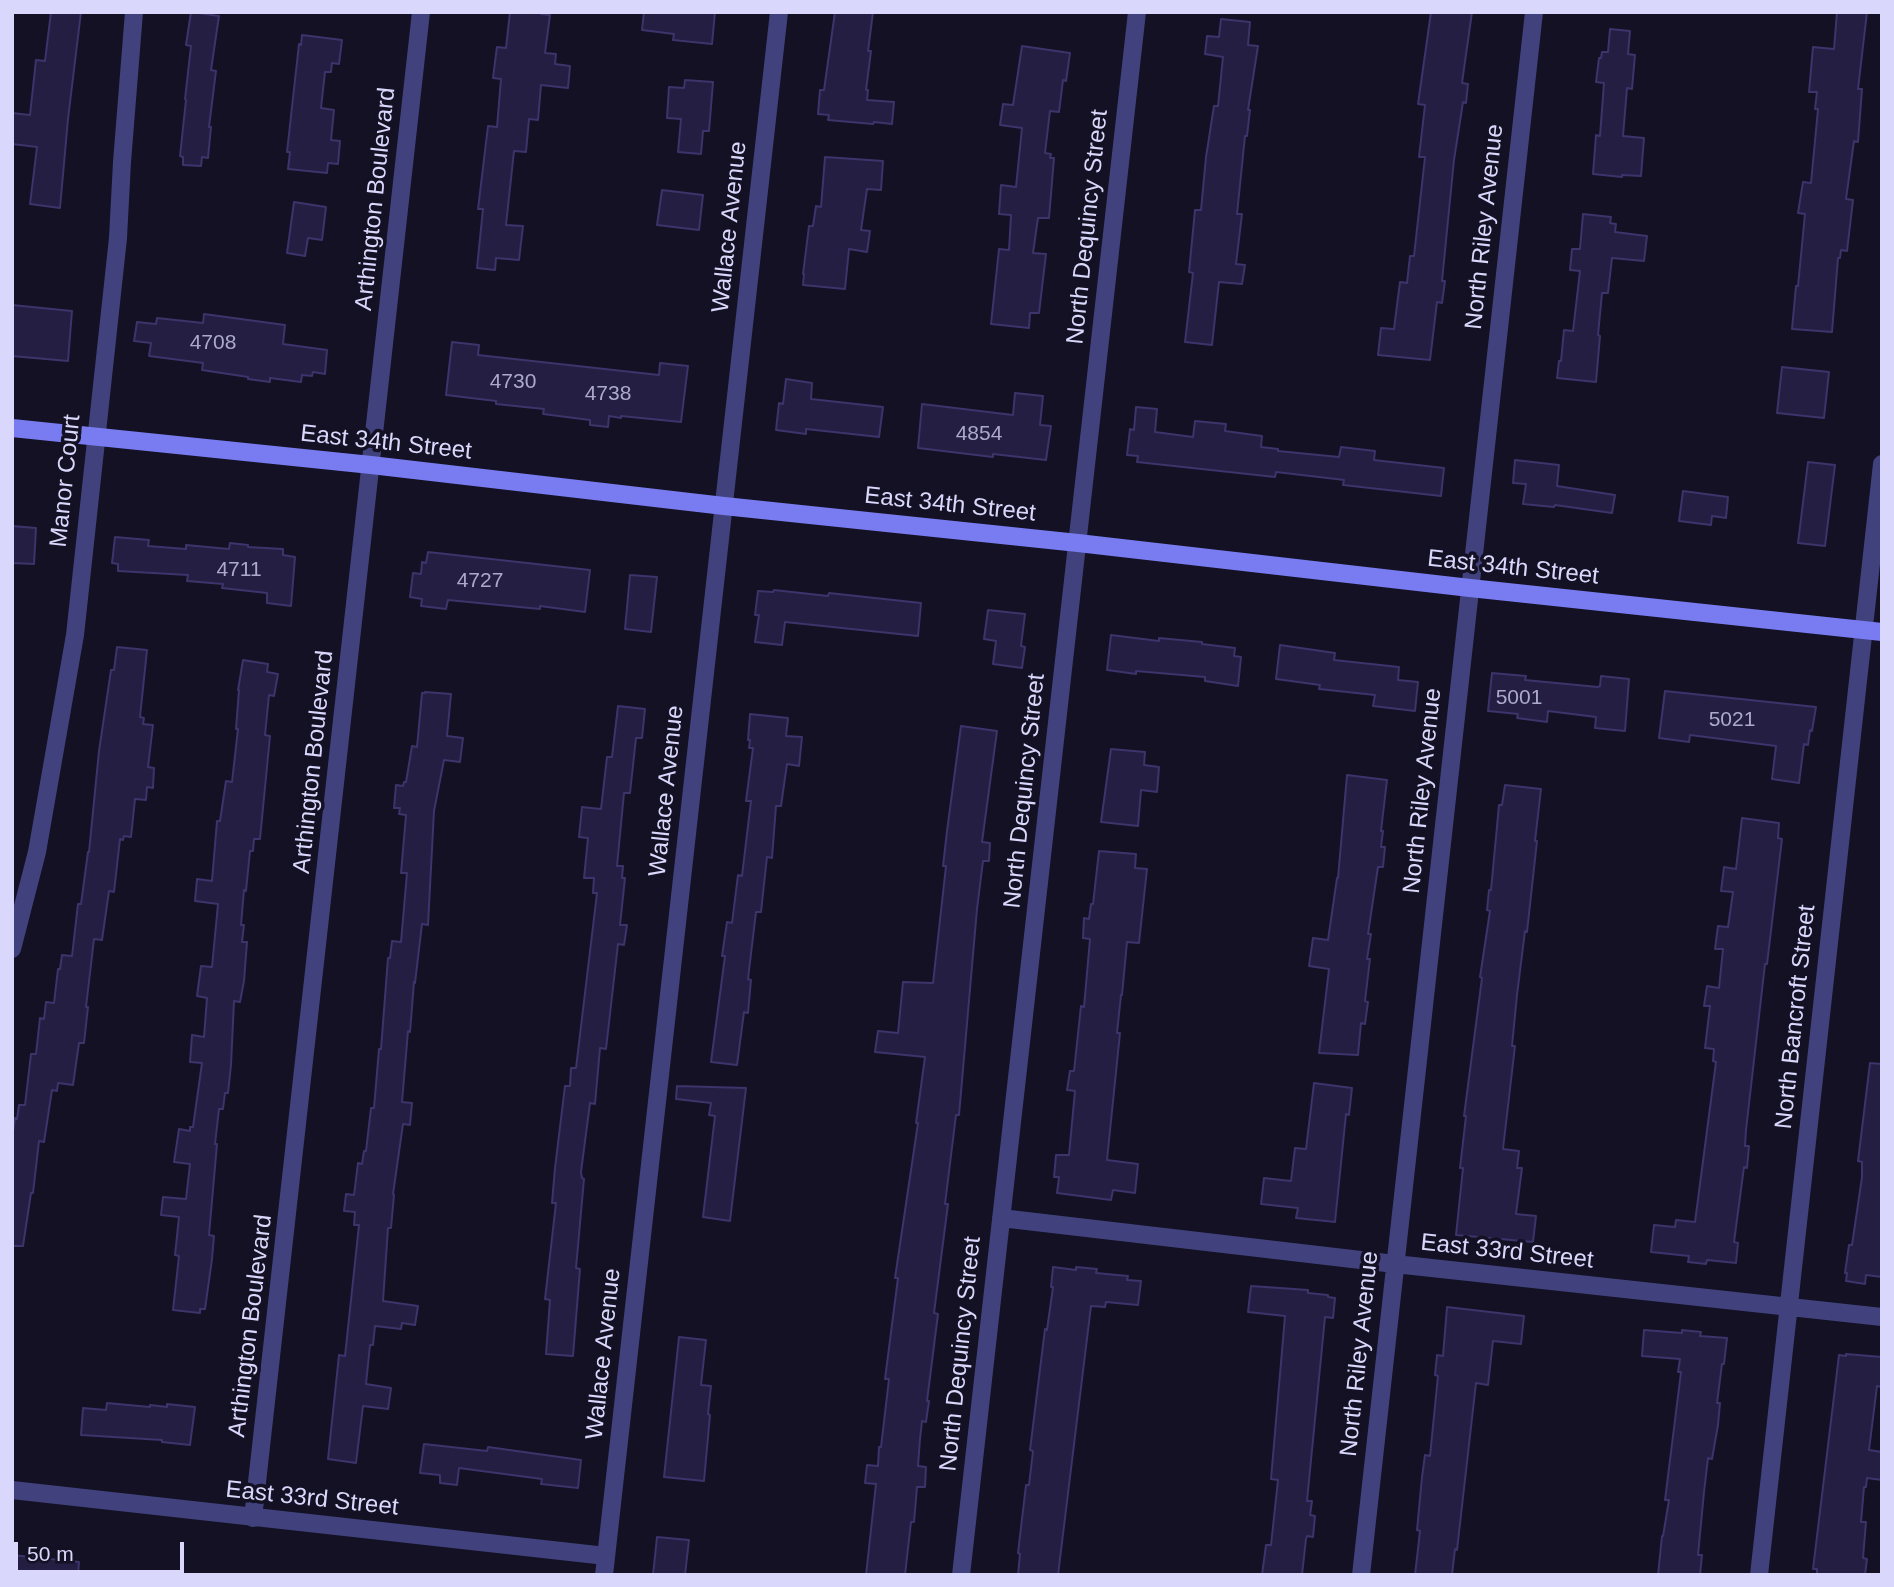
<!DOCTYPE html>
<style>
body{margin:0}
#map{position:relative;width:1894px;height:1587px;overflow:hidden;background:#131123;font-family:Arial,sans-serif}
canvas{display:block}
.frame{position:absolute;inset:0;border:14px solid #d9d7fb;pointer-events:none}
.scale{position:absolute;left:14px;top:1542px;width:170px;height:32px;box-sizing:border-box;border:4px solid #d9d7fb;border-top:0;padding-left:9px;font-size:21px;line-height:24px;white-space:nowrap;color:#d9d7fb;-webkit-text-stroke:5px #131123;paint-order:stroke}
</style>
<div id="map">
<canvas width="1894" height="1587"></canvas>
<div class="frame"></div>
<div class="scale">50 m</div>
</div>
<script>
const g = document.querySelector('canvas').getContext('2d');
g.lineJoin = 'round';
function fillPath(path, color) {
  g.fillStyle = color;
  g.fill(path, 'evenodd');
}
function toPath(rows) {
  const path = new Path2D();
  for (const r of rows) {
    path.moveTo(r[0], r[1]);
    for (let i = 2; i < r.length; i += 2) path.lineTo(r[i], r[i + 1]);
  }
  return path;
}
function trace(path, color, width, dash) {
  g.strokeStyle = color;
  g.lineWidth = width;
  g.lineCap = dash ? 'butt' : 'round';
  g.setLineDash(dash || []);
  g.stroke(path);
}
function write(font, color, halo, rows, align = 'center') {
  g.font = font + ' Arial,sans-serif';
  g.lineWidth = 7;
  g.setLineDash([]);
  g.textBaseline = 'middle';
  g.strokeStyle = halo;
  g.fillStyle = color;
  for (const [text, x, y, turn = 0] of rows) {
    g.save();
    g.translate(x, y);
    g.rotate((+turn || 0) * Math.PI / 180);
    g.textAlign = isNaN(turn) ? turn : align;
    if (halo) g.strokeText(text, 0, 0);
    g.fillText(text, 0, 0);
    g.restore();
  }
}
const building = toPath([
 [51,12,81,12,68,119,60,208,30,204,37,147,12,144,12,113,30,115,36,60,45,61,51,12],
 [191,12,219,16,211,70,216,71,209,127,211,127,208,158,202,157,201,166,183,165,183,157,180,156,186,100,185,99,191,46,186,45,191,12],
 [510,12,542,12,541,14,550,15,545,53,556,54,555,64,570,66,568,88,541,85,538,120,529,119,526,152,514,151,506,225,523,226,519,260,496,258,495,270,477,268,483,209,478,209,488,126,497,127,501,79,493,78,496,54,497,47,506,48,510,12],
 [644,12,715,12,712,44,673,40,674,34,642,30,644,12],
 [835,12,873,12,868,51,871,51,866,90,868,90,867,100,894,102,892,124,874,122,873,124,828,120,829,115,818,114,820,90,824,90,835,12],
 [1431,12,1472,12,1462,83,1468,84,1466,103,1463,102,1454,160,1442,281,1445,281,1442,303,1437,302,1430,360,1378,355,1381,328,1394,329,1400,282,1407,283,1410,256,1414,256,1425,157,1419,157,1425,105,1418,104,1431,12],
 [1837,12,1867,12,1858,89,1862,89,1858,142,1854,141,1846,199,1853,200,1847,251,1841,250,1840,258,1838,258,1832,332,1792,329,1796,286,1798,286,1805,214,1798,213,1803,182,1811,183,1818,109,1815,109,1817,92,1809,92,1813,47,1834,49,1837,12],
 [1221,19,1250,22,1248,45,1258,46,1248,110,1250,110,1247,136,1245,136,1237,214,1242,214,1236,264,1245,265,1242,284,1219,282,1212,345,1185,342,1193,273,1189,272,1195,210,1201,210,1206,157,1214,106,1218,106,1223,57,1205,54,1207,36,1219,37,1221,19],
 [1610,29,1630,31,1628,54,1635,55,1632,89,1627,88,1623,136,1644,138,1641,176,1622,175,1622,177,1593,174,1596,135,1600,136,1604,83,1596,82,1599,58,1601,58,1602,52,1608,52,1610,29],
 [302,35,342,40,339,64,332,63,331,72,325,72,321,108,334,110,331,140,340,141,338,164,328,163,327,173,288,169,290,152,287,152,299,44,301,45,302,35],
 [1022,46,1070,53,1066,81,1063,80,1059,112,1050,111,1045,153,1051,154,1050,158,1054,158,1049,218,1038,218,1033,253,1046,254,1039,313,1030,313,1029,328,991,324,999,249,1009,250,1011,215,999,214,1001,185,1016,187,1022,128,1000,125,1003,104,1013,105,1022,46],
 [685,80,713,82,709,131,703,131,701,154,678,152,681,119,667,118,669,87,684,88,685,80],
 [825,157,883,161,881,190,867,189,861,230,870,231,867,252,849,249,845,289,803,285,804,274,803,274,809,226,813,226,816,206,821,207,825,157],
 [662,190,703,195,699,230,657,225,662,190],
 [294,202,326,207,322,240,308,238,305,256,287,253,294,202],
 [1583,214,1611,217,1610,223,1616,224,1615,232,1647,236,1644,261,1612,258,1608,293,1602,293,1598,335,1600,336,1596,382,1557,378,1559,361,1561,361,1564,330,1573,331,1580,271,1570,270,1572,249,1580,249,1583,214],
 [12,305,72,311,68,361,12,356,12,305],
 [204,314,285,325,283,344,327,350,325,374,313,372,312,376,302,375,301,382,270,378,270,382,248,379,248,377,202,370,203,363,149,356,151,343,134,341,137,322,156,324,157,318,203,323,204,314],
 [452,342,479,345,478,355,659,375,660,363,688,366,681,422,621,416,621,418,609,416,608,427,590,425,590,420,543,414,544,409,496,404,496,401,446,395,452,342],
 [1782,367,1829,372,1824,418,1777,413,1782,367],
 [786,379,812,383,811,399,883,407,879,437,806,429,806,434,776,430,779,403,783,404,786,379],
 [1015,393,1043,396,1040,425,1051,426,1046,460,993,454,993,457,918,448,922,404,1013,415,1015,393],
 [1136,407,1157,409,1155,432,1193,437,1195,421,1226,424,1225,431,1262,436,1261,447,1278,449,1278,451,1339,457,1341,447,1375,451,1374,460,1444,468,1441,496,1343,485,1344,480,1336,479,1276,472,1275,477,1137,462,1138,456,1127,455,1130,429,1134,430,1136,407],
 [1515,460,1559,465,1557,486,1615,495,1612,513,1555,505,1554,507,1523,504,1526,484,1513,483,1515,460],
 [1808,462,1835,465,1825,546,1798,543,1808,462],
 [1683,491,1728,497,1726,518,1712,516,1711,525,1679,521,1683,491],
 [12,526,36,528,34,564,12,563,12,526],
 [115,537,149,540,148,546,186,549,186,545,229,549,230,543,248,545,248,547,283,549,283,555,295,557,291,606,267,603,267,593,222,588,223,584,187,581,188,575,118,571,118,564,112,563,115,537],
 [428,552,590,570,585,612,540,606,540,609,448,600,446,609,421,606,422,599,410,597,413,573,421,574,422,562,426,563,428,552],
 [630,575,657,577,651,632,625,629,630,575],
 [774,590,828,596,829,593,921,603,918,636,785,622,782,645,755,642,759,615,755,615,758,591,773,592,774,590],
 [988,610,1025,614,1021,646,1025,647,1022,668,993,664,996,641,984,639,988,610],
 [1111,635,1159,641,1159,638,1202,642,1202,644,1235,648,1234,656,1241,657,1238,686,1205,681,1205,677,1136,671,1136,674,1107,670,1111,635],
 [1280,645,1335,653,1334,660,1399,667,1398,680,1418,682,1415,711,1373,706,1375,695,1319,689,1320,685,1276,679,1280,645],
 [117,647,147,650,140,717,144,718,143,724,153,725,148,767,154,768,153,788,147,787,146,800,135,799,131,837,124,836,123,840,120,839,114,892,109,891,102,940,94,939,86,1007,88,1007,84,1043,79,1043,73,1085,58,1083,57,1091,52,1090,44,1142,39,1141,33,1193,31,1193,23,1246,12,1246,12,1138,15,1118,17,1119,19,1105,25,1105,31,1054,36,1054,40,1018,44,1019,46,1002,54,1003,58,969,60,969,62,955,72,956,78,904,81,904,88,852,89,852,99,751,111,670,114,670,117,647],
 [243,660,268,664,267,672,278,674,274,696,269,695,265,735,270,736,260,839,254,839,253,851,250,851,246,891,244,890,241,925,244,925,242,942,247,942,244,981,240,1002,234,1001,231,1065,228,1093,225,1093,223,1109,219,1109,215,1144,217,1144,209,1235,214,1236,212,1259,205,1309,200,1309,200,1313,173,1310,179,1256,175,1255,179,1217,161,1215,163,1197,186,1199,190,1164,174,1162,179,1129,190,1131,190,1127,193,1127,202,1063,190,1062,192,1035,204,1037,207,998,197,996,201,966,212,967,218,904,195,901,197,879,212,881,217,821,220,821,226,781,232,782,238,729,236,729,239,690,238,690,243,660],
 [1492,673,1526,676,1525,680,1598,687,1600,686,1601,676,1629,679,1625,731,1595,728,1596,717,1548,711,1547,722,1517,718,1518,714,1488,711,1492,673],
 [1665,691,1816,707,1812,731,1810,730,1808,745,1804,744,1799,783,1772,779,1776,746,1690,735,1689,742,1659,738,1665,691],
 [425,692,451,694,447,736,463,738,460,762,444,760,434,811,428,925,422,924,415,983,414,982,410,1032,408,1031,402,1102,412,1103,410,1125,403,1124,393,1194,394,1195,391,1228,388,1228,383,1301,418,1306,415,1325,402,1323,401,1329,375,1326,373,1345,370,1345,366,1384,391,1388,388,1409,363,1406,356,1463,328,1459,339,1355,345,1356,359,1225,354,1225,355,1212,344,1211,346,1194,354,1195,358,1163,362,1164,364,1151,366,1151,371,1108,374,1108,379,1049,381,1049,388,958,390,958,392,941,401,942,407,873,401,873,406,815,399,814,400,808,394,808,396,785,403,786,404,782,406,782,412,746,417,747,422,693,425,693,425,692],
 [618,706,645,709,642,738,636,738,630,793,624,793,617,866,623,866,622,878,625,878,620,925,627,925,624,945,618,944,606,1049,600,1048,595,1104,590,1103,581,1172,582,1178,584,1179,576,1268,580,1269,573,1356,546,1354,550,1300,545,1299,556,1203,552,1203,555,1168,565,1086,570,1086,571,1068,576,1068,597,893,593,893,594,878,584,878,588,838,579,837,582,807,601,809,607,757,612,757,618,706],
 [750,714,788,718,786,736,802,737,799,766,787,764,781,806,776,806,772,858,767,857,761,912,756,912,748,979,751,980,748,1013,744,1012,737,1065,711,1062,725,956,722,956,727,922,732,923,738,875,742,876,747,834,751,801,746,801,753,748,749,748,750,740,748,740,750,714],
 [961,726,997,731,982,842,990,843,989,861,983,861,977,909,959,1115,956,1115,945,1204,948,1204,934,1313,938,1314,927,1401,929,1401,926,1422,922,1421,920,1439,918,1466,926,1467,925,1487,917,1487,914,1522,911,1522,905,1575,866,1575,876,1484,865,1483,867,1465,878,1466,879,1447,881,1447,889,1379,885,1379,898,1278,895,1278,918,1123,916,1123,925,1057,875,1052,878,1031,898,1033,903,982,933,983,946,866,943,866,947,831,961,726],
 [1111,749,1145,752,1144,765,1159,767,1157,792,1141,790,1138,826,1101,822,1111,749],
 [1347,775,1387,780,1381,831,1383,831,1381,847,1385,847,1383,867,1378,867,1368,934,1371,934,1367,959,1370,959,1365,1001,1368,1002,1365,1024,1361,1023,1358,1055,1319,1053,1329,969,1309,966,1313,938,1328,940,1337,878,1338,878,1347,775],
 [1505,785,1541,789,1535,841,1537,841,1527,932,1525,931,1517,995,1512,1046,1515,1046,1503,1149,1519,1151,1517,1168,1522,1168,1516,1214,1536,1216,1533,1242,1456,1235,1463,1168,1460,1168,1466,1116,1464,1116,1482,978,1480,977,1490,911,1487,910,1489,890,1491,890,1499,805,1502,805,1505,785],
 [1742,818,1779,823,1778,838,1782,839,1767,964,1765,964,1746,1130,1745,1146,1749,1146,1747,1168,1744,1167,1734,1242,1738,1243,1736,1263,1707,1260,1706,1264,1688,1262,1689,1256,1651,1252,1654,1225,1675,1227,1676,1220,1695,1222,1716,1062,1713,1061,1714,1049,1705,1048,1710,1006,1704,1006,1707,986,1719,988,1723,949,1715,949,1718,926,1728,927,1733,892,1721,891,1724,867,1736,869,1742,818],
 [1099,851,1136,854,1135,868,1147,869,1139,943,1127,942,1122,995,1121,995,1117,1033,1120,1033,1107,1160,1138,1164,1135,1193,1113,1190,1111,1200,1057,1193,1059,1177,1054,1177,1056,1155,1069,1155,1075,1091,1067,1090,1070,1071,1074,1071,1081,1006,1084,1007,1090,939,1083,938,1084,918,1089,919,1091,904,1093,904,1099,851],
 [1870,1063,1882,1064,1882,1277,1866,1275,1865,1284,1846,1281,1847,1273,1845,1273,1849,1245,1852,1245,1862,1177,1862,1162,1858,1161,1870,1063],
 [1314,1083,1352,1088,1349,1115,1346,1114,1335,1222,1296,1218,1298,1208,1261,1204,1264,1178,1291,1181,1295,1148,1306,1149,1314,1083],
 [677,1086,746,1088,730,1221,703,1217,715,1116,709,1115,711,1103,676,1099,677,1086],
 [1053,1267,1076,1270,1076,1267,1097,1269,1096,1273,1128,1276,1127,1280,1141,1281,1138,1305,1106,1302,1105,1307,1091,1306,1058,1575,1018,1575,1020,1554,1018,1553,1026,1485,1029,1485,1033,1451,1030,1450,1045,1329,1047,1330,1053,1287,1051,1287,1053,1267],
 [1251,1286,1308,1290,1308,1293,1328,1295,1328,1297,1335,1298,1333,1318,1325,1317,1307,1501,1312,1501,1310,1515,1315,1516,1313,1537,1307,1536,1306,1539,1302,1575,1262,1575,1266,1545,1271,1545,1278,1480,1271,1479,1285,1316,1248,1312,1251,1286],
 [1447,1307,1524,1316,1521,1344,1493,1341,1488,1385,1476,1383,1457,1550,1455,1549,1452,1575,1415,1575,1420,1531,1417,1530,1422,1477,1425,1455,1430,1456,1438,1376,1435,1375,1437,1355,1443,1356,1447,1307],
 [1644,1330,1682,1333,1682,1330,1701,1332,1700,1336,1727,1338,1724,1364,1722,1364,1717,1403,1720,1403,1718,1425,1712,1459,1708,1458,1704,1492,1698,1555,1702,1555,1700,1575,1658,1575,1662,1536,1663,1536,1669,1500,1665,1500,1681,1372,1678,1372,1680,1359,1642,1356,1644,1330],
 [679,1337,706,1340,701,1385,711,1386,708,1414,710,1415,704,1481,664,1477,679,1337],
 [1846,1354,1882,1357,1882,1387,1877,1386,1869,1450,1882,1452,1882,1480,1867,1478,1866,1487,1864,1487,1861,1522,1866,1522,1863,1558,1867,1559,1865,1575,1817,1575,1817,1569,1813,1569,1839,1355,1846,1356,1846,1354],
 [107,1403,150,1407,150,1405,167,1407,167,1404,195,1407,190,1445,162,1442,162,1440,81,1435,83,1408,106,1410,107,1403],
 [424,1444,487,1451,488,1447,581,1460,578,1488,541,1484,542,1479,459,1468,457,1485,440,1483,440,1475,420,1473,424,1444],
 [657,1537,689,1540,685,1575,653,1575,657,1537],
 [12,1555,79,1562,78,1575,12,1575,12,1555]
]);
const minor = toPath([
 [12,949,37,852,75,635,118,238,122,162,134,12],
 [1001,1218,1395,1264,1882,1317],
 [12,1490,606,1556],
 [253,1518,421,12],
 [604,1575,779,12],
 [961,1575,1137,12],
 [1361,1575,1534,12],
 [1759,1575,1882,464]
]);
const secondary = toPath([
 [12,428,371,465,724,506,1078,543,1470,588,1882,632]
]);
const numberNames = [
 ["4708",213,343],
 ["4730",513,382],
 ["4738",608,394],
 ["4854",979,434],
 ["4711",239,570],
 ["4727",480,581],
 ["5001",1519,698],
 ["5021",1732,720]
];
const streetNames = [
 ["Arthington Boulevard",376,199,-84],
 ["Wallace Avenue",730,227,-84],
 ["North Dequincy Street",1088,227,-84],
 ["North Riley Avenue",1485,227,-84],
 ["East 34th Street",386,443,6],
 ["Manor Court",66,481,-84],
 ["East 34th Street",950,505,6],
 ["East 34th Street",1513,568,6],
 ["Arthington Boulevard",314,762,-84],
 ["Wallace Avenue",667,791,-84],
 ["North Dequincy Street",1025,791,-84],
 ["North Riley Avenue",1423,791,-84],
 ["North Bancroft Street",1796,1017,-84],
 ["East 33rd Street",1507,1252,6],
 ["Arthington Boulevard",251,1326,-83],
 ["Wallace Avenue",604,1354,-84],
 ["North Dequincy Street",961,1354,-84],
 ["North Riley Avenue",1360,1354,-84],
 ["East 33rd Street",312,1499,6]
];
fillPath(building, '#241f42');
trace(building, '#3c346b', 2);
trace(minor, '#41427d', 18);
trace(secondary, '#797cf0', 18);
write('21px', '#aca9cd', null, numberNames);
write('24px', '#d9d7fb', '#131123', streetNames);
</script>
